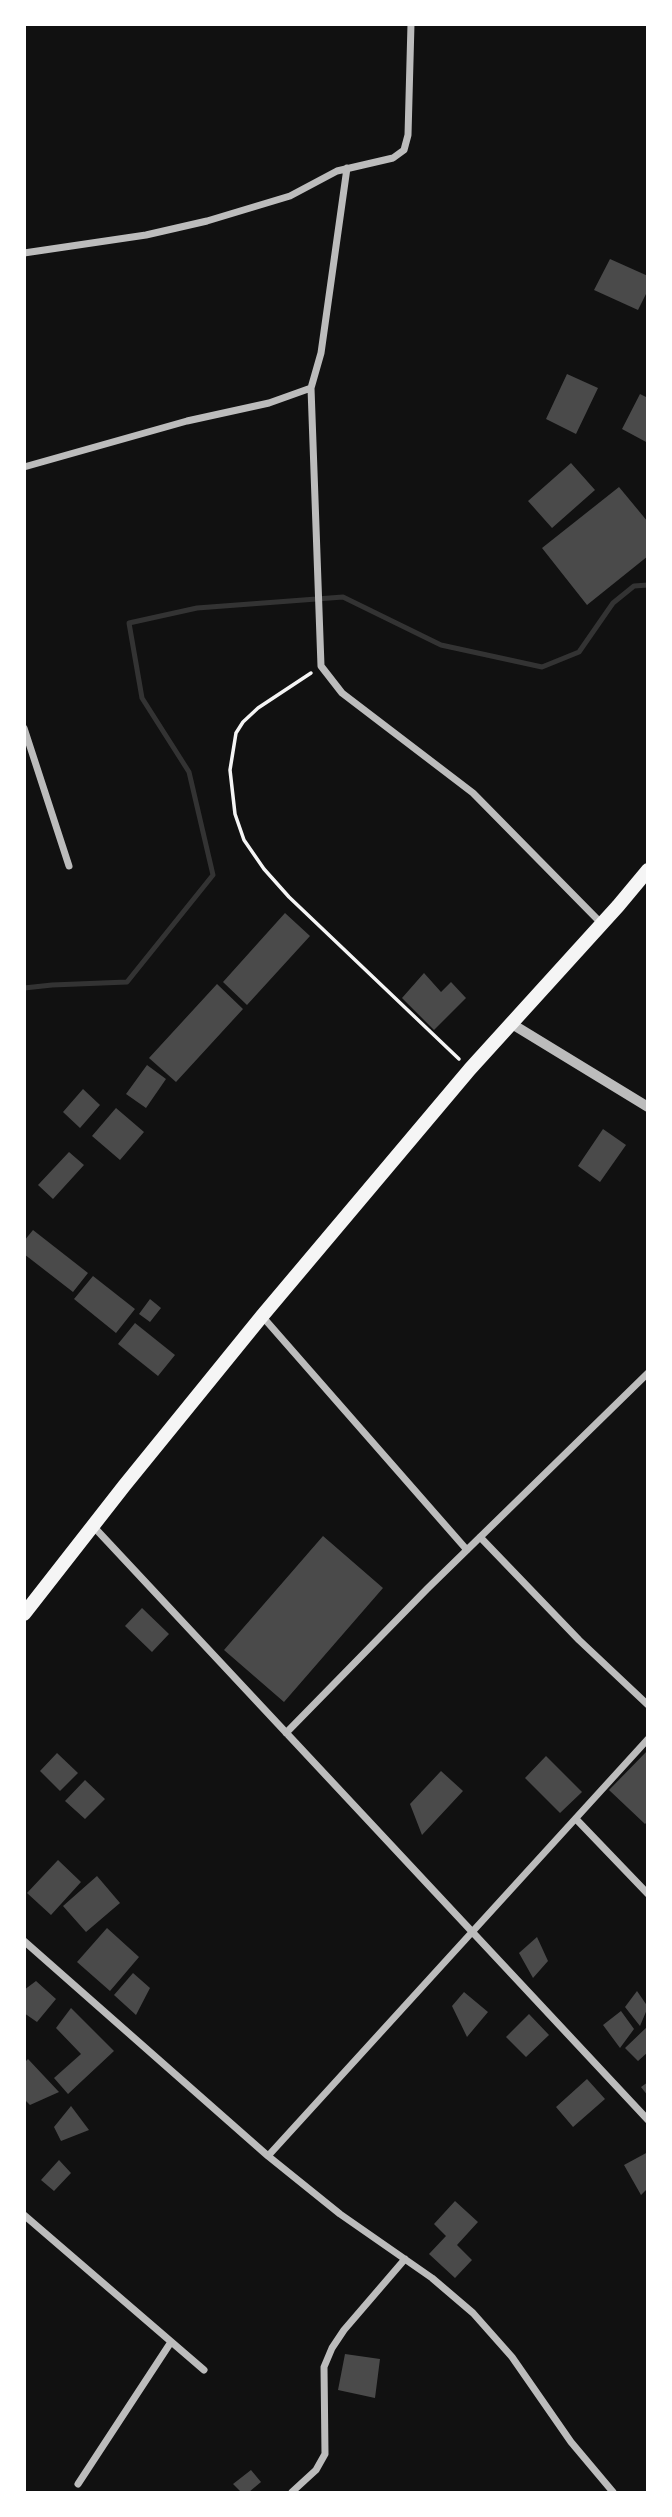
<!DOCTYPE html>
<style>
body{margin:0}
#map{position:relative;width:672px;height:2517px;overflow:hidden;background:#111;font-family:Overpass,sans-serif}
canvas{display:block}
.frame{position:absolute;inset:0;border:26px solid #fff;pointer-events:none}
</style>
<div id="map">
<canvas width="672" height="2517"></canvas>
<div class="frame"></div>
</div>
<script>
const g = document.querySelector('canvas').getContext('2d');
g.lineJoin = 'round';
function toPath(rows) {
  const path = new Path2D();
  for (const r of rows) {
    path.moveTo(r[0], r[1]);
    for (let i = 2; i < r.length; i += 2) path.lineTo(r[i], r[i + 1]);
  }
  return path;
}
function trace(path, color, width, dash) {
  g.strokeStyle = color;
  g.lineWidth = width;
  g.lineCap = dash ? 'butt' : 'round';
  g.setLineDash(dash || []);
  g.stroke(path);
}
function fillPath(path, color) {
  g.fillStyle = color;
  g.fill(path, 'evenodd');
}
const stream = toPath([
 [24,988,52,985,127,982,213,875,189,772,142,698,129,623,197,608,343,597,441,645,542,667,579,652,613,603,634,586,648,585]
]);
const building = toPath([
 [610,259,648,276,648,290,638,310,594,290],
 [567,374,598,388,576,434,546,419],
 [640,394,648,398,648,443,622,429],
 [571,463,595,490,552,528,528,501],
 [619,487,648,522,648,556,587,605,542,548],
 [285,913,310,936,247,1005,223,982],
 [424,973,441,992,451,982,466,998,434,1030,402,998],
 [217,984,243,1009,176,1082,149,1058],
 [147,1065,166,1079,146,1108,126,1094],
 [83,1089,100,1105,80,1128,63,1112],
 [116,1108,144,1132,120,1160,92,1136],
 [603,1129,626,1145,600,1182,578,1166],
 [69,1152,84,1165,53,1199,38,1185],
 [33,1230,88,1273,73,1292,24,1254,24,1241],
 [93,1276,135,1309,116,1333,74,1299],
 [150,1299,161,1308,150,1322,139,1314],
 [135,1323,175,1355,158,1376,118,1344],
 [323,1536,383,1588,284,1702,224,1650],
 [142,1608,169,1634,152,1652,125,1626],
 [648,1750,648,1821,645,1824,609,1790],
 [57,1753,78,1773,60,1791,40,1771],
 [546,1756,582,1792,560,1813,525,1778],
 [441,1771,463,1791,422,1835,410,1804],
 [85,1780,105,1799,85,1819,65,1801],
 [58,1860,81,1882,51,1915,27,1893],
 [97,1876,120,1903,86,1932,63,1906],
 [107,1928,139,1957,110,1991,77,1962],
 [537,1937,548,1961,533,1978,519,1953],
 [133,1973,150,1988,136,2015,114,1995],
 [36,1981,56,1999,37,2022,24,2013,24,1990],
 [637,1991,648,2007,640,2026,625,2007],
 [464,1992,488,2012,467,2037,452,2006],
 [71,2008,114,2051,68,2094,54,2078,81,2054,56,2028],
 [621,2011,634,2029,620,2048,603,2025],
 [529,2014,549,2035,526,2057,506,2037],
 [648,2026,648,2052,638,2061,625,2048],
 [28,2059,59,2092,30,2105,24,2099,24,2063],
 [587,2079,605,2099,573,2127,556,2107],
 [648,2082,648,2096,641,2087],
 [71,2106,89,2130,61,2141,54,2127],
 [648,2152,648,2188,641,2195,624,2165],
 [59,2160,71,2173,54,2191,41,2180],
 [455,2201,478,2222,457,2245,472,2260,455,2278,429,2254,446,2236,434,2224],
 [345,2354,380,2359,375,2398,338,2390],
 [251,2470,261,2482,249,2492,241,2492,233,2484]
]);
const path = toPath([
 [311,673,258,708,243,722,236,733,230,770,235,814,244,840,264,869,289,897,459,1059]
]);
const minor = toPath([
 [24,253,146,235,207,221,290,196,337,171,393,158,404,150,408,135,411,24],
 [311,388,321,666,342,693,473,793,601,923],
 [24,467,187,421,269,403,311,388,321,353,347,168],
 [24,728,69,866],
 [262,1316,467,1550],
 [93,1526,648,2120],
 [480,1537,579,1640,648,1705],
 [286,1733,427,1589,648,1373],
 [576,1819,648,1894],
 [24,1941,268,2156,340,2214,432,2278,473,2313,512,2357,571,2442,613,2492],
 [268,2156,648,1739],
 [24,2215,204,2370],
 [78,2484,171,2342],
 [292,2492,316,2470,325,2454,324,2367,332,2348,344,2330,405,2259]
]);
const tertiary = toPath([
 [512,1024,648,1107]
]);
const primary = toPath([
 [24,1614,124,1486,262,1316,470,1069,618,906,648,870]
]);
trace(stream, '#333', 5);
fillPath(building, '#4a4a4a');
trace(path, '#f5f5f5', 3.5);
trace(minor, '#bcbcbc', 7);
trace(tertiary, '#bcbcbc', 10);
trace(primary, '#f5f5f5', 14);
</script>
